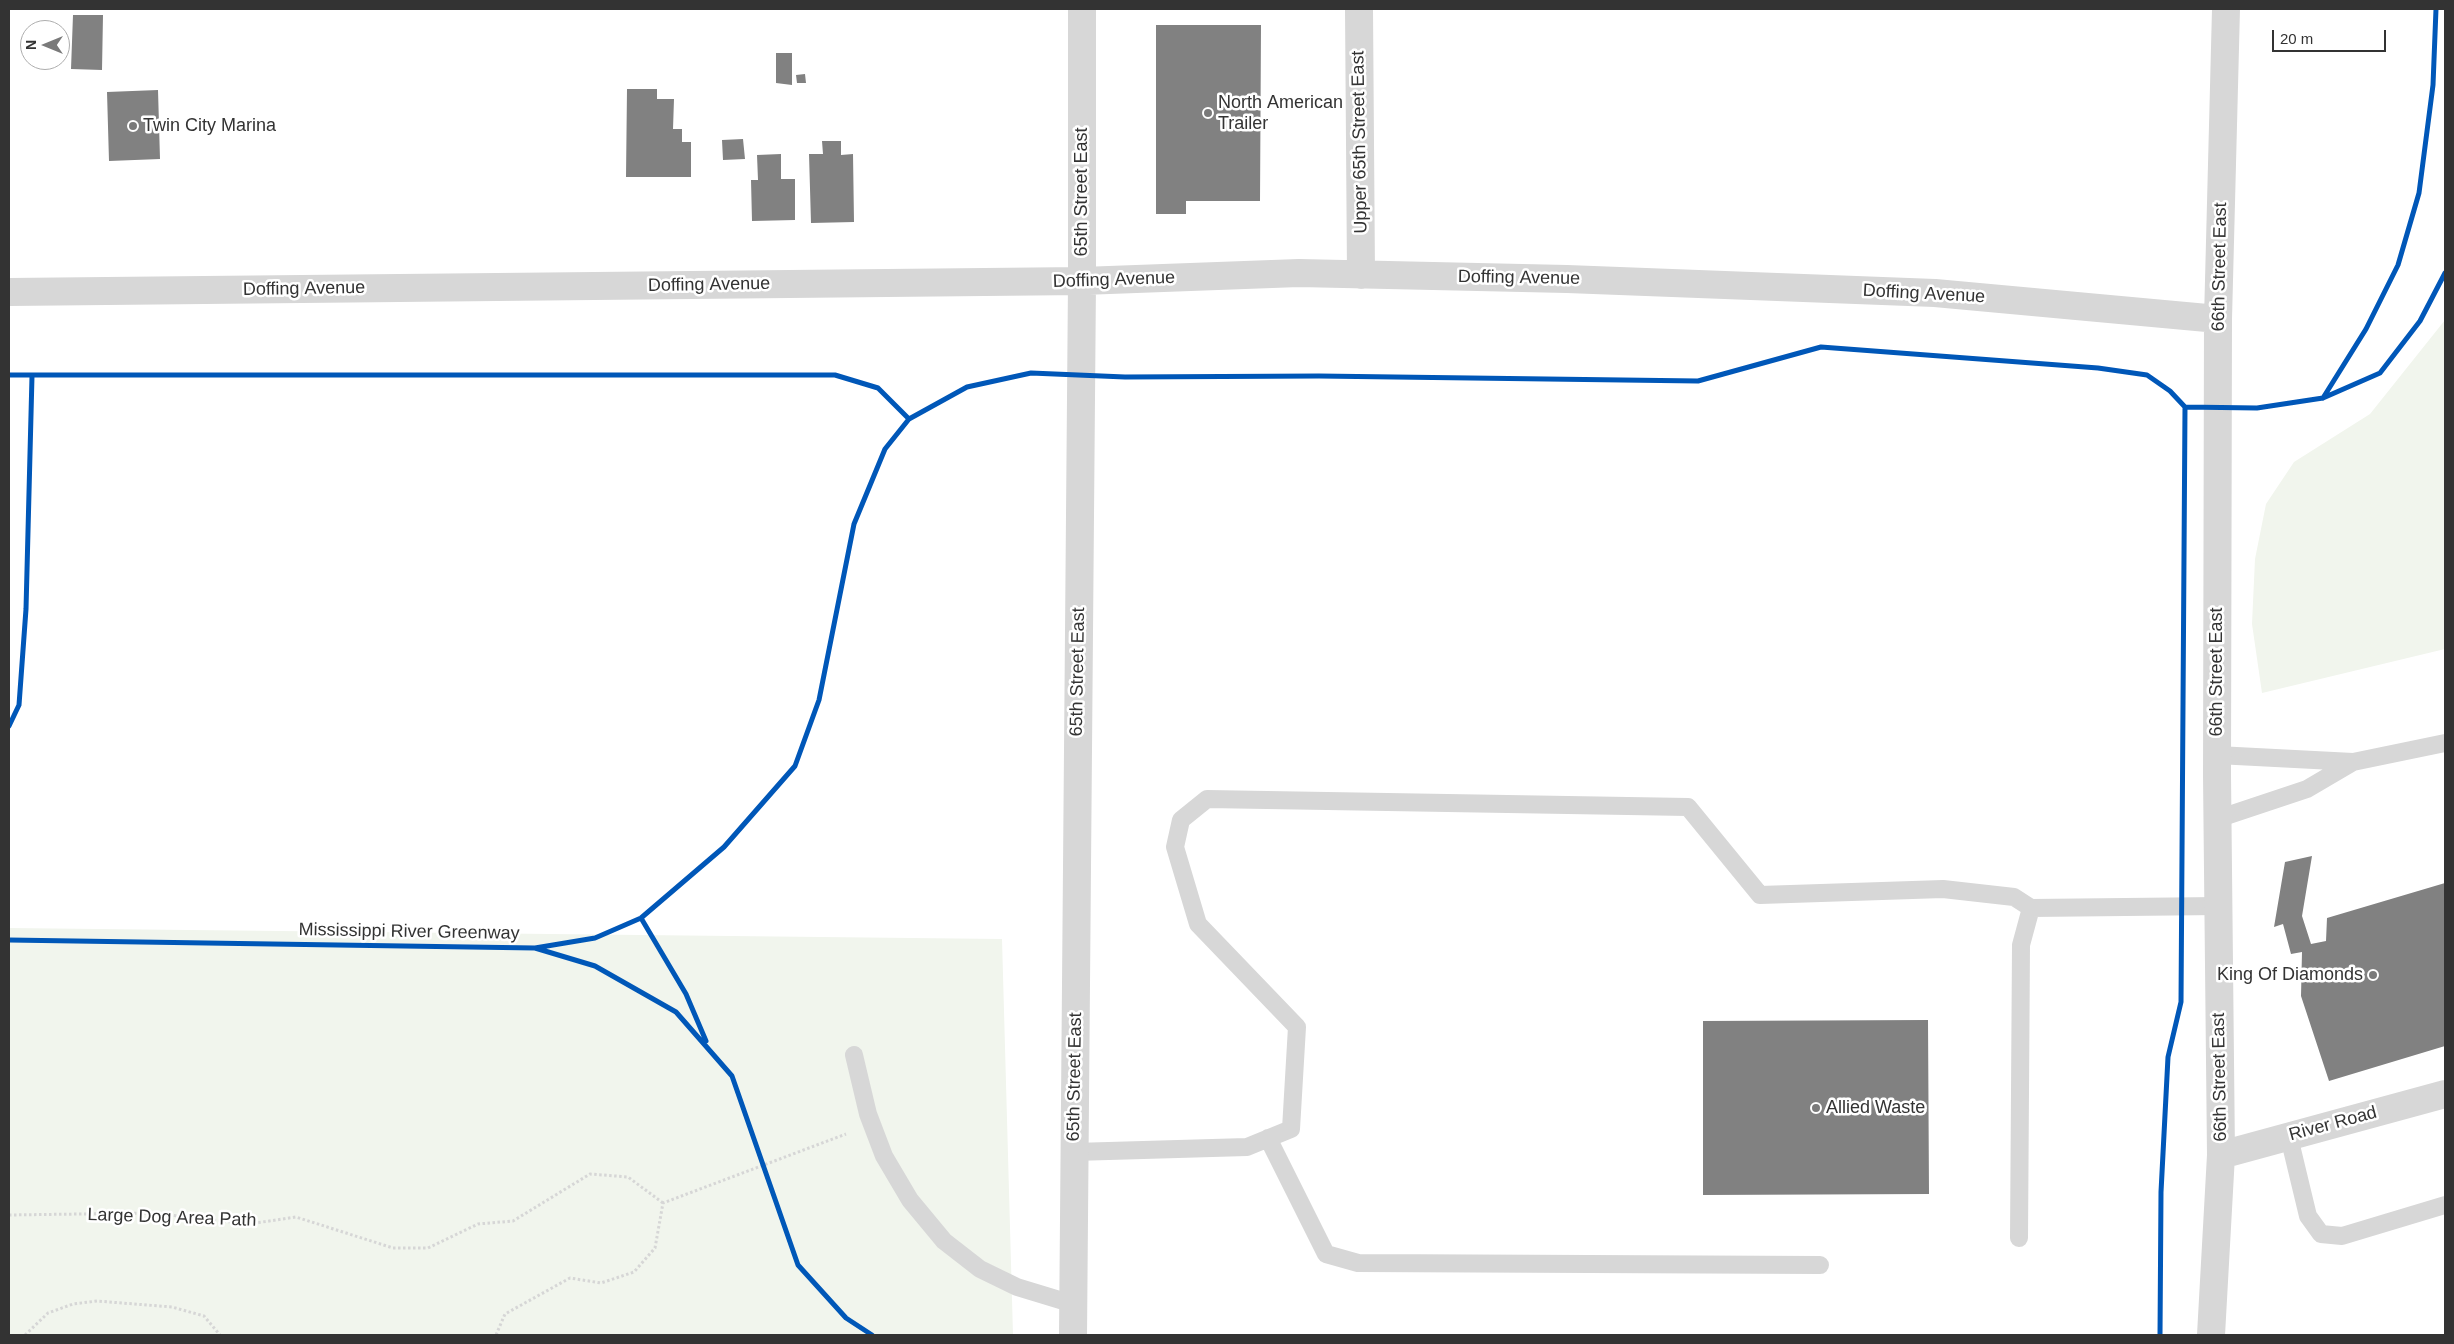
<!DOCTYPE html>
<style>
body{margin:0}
#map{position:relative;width:2454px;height:1344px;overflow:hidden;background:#fff;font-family:Helvetica,sans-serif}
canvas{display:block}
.frame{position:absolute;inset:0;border:10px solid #333;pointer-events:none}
.north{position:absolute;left:20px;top:20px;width:50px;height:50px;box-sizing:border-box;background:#fff;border:1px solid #adadad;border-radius:50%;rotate:270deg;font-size:14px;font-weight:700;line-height:20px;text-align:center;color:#333}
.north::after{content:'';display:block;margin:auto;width:18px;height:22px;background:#7a7a7a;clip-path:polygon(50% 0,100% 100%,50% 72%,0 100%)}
.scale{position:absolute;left:2272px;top:30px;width:114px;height:22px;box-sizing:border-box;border:2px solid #333;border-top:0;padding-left:6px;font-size:15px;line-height:18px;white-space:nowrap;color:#333;-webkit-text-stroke:4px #fff;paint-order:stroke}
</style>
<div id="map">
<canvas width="2454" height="1344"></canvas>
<div class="frame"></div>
<div class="north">N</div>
<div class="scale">20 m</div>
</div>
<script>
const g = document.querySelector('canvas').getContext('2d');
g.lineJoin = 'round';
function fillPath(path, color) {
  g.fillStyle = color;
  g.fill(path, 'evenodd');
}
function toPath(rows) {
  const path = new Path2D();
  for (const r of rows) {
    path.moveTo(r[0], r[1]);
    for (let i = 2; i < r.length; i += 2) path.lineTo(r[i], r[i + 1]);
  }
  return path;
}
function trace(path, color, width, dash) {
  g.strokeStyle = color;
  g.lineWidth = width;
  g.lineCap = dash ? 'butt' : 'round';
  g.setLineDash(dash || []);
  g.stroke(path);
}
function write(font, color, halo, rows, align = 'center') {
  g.font = font + ' Helvetica,sans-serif';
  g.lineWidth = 5;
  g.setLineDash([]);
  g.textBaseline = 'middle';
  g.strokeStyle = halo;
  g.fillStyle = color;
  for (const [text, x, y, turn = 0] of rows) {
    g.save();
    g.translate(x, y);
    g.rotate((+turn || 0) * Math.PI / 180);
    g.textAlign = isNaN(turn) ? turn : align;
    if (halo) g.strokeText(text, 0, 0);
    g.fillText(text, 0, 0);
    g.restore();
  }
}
const green = toPath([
 [2445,320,2445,649,2262,693,2252,624,2255,559,2266,504,2294,462,2370,414],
 [9,928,1002,939,1013,1335,9,1335]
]);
const building = toPath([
 [73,15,103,15,102,70,71,69],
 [1156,25,1261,25,1260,201,1186,201,1186,214,1156,214],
 [776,53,792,53,792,85,776,83],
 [805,74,806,83,797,83,796,75],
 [627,89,657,89,657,99,674,99,673,129,682,129,682,142,691,142,691,177,626,177],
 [158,90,160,159,109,161,107,92],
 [743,139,745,159,723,160,722,140],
 [822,141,841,141,841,155,853,154,854,222,811,223,809,154,823,154],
 [781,154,781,179,795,179,795,220,752,221,751,180,758,180,757,155],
 [2312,856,2302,916,2311,944,2326,941,2327,918,2445,883,2445,1046,2329,1081,2301,996,2302,952,2291,954,2283,924,2274,927,2285,862],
 [1928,1020,1929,1194,1703,1195,1703,1021]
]);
const path = toPath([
 [9,1215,152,1213,249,1224,296,1217,393,1248,428,1248,478,1224,513,1221,590,1174,628,1177,663,1203],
 [25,1335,48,1313,73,1304,97,1301,172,1307,204,1316,220,1335],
 [496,1335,505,1314,570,1278,601,1283,634,1272,655,1248,663,1203,846,1134]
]);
const service = toPath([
 [2217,755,2353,762,2445,743],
 [2217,819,2307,789,2353,762],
 [854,1055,868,1114,884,1156,910,1200,944,1241,980,1269,1017,1287,1073,1304],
 [2289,1137,2308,1216,2321,1234,2342,1236,2445,1205],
 [1268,1138,1326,1254,1358,1263,1820,1265],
 [1074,1152,1247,1147,1291,1129,1297,1027,1198,924,1175,847,1181,820,1207,799,1688,807,1760,895,1943,889,2014,897,2031,908],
 [2019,1238,2021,945,2031,908,2219,906]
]);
const minor = toPath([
 [1359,9,1361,275],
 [9,292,1082,281,1299,273,1567,279,1935,293,2218,319],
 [2221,1155,2445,1094],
 [1073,1335,1082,281,1082,9],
 [2211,1335,2221,1155,2217,775,2218,319,2226,9]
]);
const cycleway = toPath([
 [9,375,835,375,878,388,909,419],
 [2323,398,2366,329,2398,265,2419,193,2433,85,2436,9],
 [2185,407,2257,408,2323,398,2380,373,2420,321,2445,273],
 [9,726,19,705,26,609,32,376],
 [641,918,686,994,706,1041],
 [9,940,535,948,595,966,676,1012,732,1076,798,1265,846,1318,872,1335],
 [535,948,595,938,641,918,724,847,795,766,819,700,854,524,885,449,909,419,967,387,1031,373,1125,377,1319,376,1698,381,1821,347,2098,368,2147,375,2170,391,2185,407,2181,1002,2168,1057,2161,1192,2160,1335]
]);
const markers = [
 [1208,113,5,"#7a7a7a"],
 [133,126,5,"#7a7a7a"],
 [2373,975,5,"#7a7a7a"],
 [1816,1108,5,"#7a7a7a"]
];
const poiNames = [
 ["North American",1218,103],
 ["Trailer",1218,124],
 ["Twin City Marina",143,126],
 ["King Of Diamonds",2363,975,"right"],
 ["Allied Waste",1826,1108]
];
const streetNames = [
 ["Upper 65th Street East",1360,142,-91],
 ["65th Street East",1082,192,-90],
 ["66th Street East",2220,267,-89],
 ["Doffing Avenue",1519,278,1],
 ["Doffing Avenue",1114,280,-2],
 ["Doffing Avenue",709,285,-1],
 ["Doffing Avenue",304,289,-1],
 ["Doffing Avenue",1924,294,3],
 ["65th Street East",1078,672,-89],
 ["66th Street East",2217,672,-90],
 ["Mississippi River Greenway",409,932,1],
 ["65th Street East",1075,1077,-89],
 ["66th Street East",2220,1077,-91],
 ["River Road",2333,1124,-15],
 ["Large Dog Area Path",172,1218,2]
];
fillPath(green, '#f1f5ed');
fillPath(building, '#818181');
trace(path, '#d6d6d6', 3, [2.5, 2.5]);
trace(service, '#d7d7d7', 18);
trace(minor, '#d7d7d7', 28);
trace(cycleway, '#0057b8', 5);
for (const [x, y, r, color] of markers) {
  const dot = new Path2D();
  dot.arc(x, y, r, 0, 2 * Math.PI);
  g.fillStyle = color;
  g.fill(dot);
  trace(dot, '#fff', 2);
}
write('18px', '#333', '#fff', poiNames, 'left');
write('18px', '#333', '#fff', streetNames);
</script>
